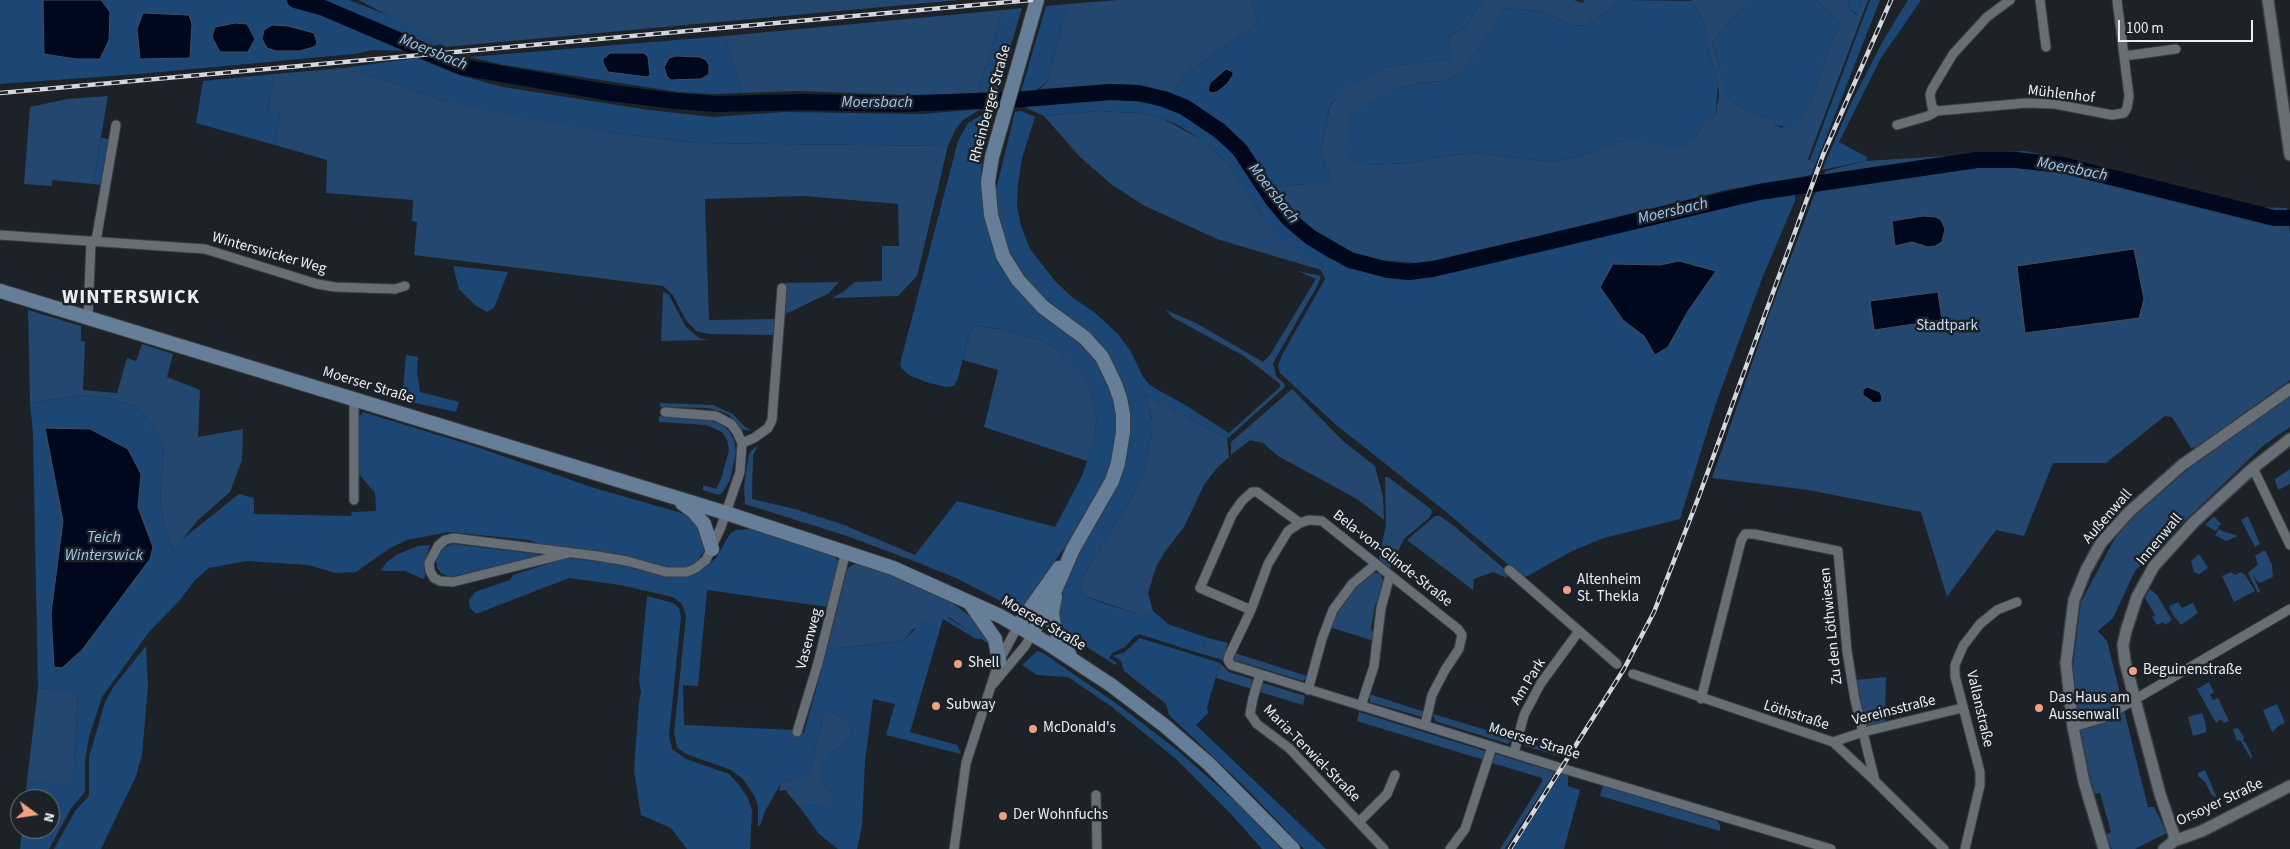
<!DOCTYPE html>
<meta charset="utf-8">
<style>
body{margin:0}
#map{position:relative;width:2290px;height:849px;overflow:hidden;background:#1c2228;font-family:"Source Sans 3",sans-serif}
canvas{display:block}
.north{position:absolute;left:10px;top:789px;width:50px;height:50px;box-sizing:border-box;background:#1c2228;border:1px solid #6f7479;border-radius:50%;rotate:104deg;font-size:14px;font-weight:700;line-height:20px;text-align:center;color:#ebeff3}
.north::after{content:'';display:block;margin:auto;width:18px;height:22px;background:#f2a080;clip-path:polygon(50% 0,100% 100%,50% 72%,0 100%)}
.scale{position:absolute;left:2118px;top:20px;width:135px;height:22px;box-sizing:border-box;border:2px solid #ebeff3;border-top:0;padding-left:6px;font-size:15px;line-height:18px;white-space:nowrap;color:#ebeff3;-webkit-text-stroke:4px #1c2228;paint-order:stroke}
</style>
<div id="map">
<canvas width="2290" height="849"></canvas>
<div class="north">N</div>
<div class="scale">100 m</div>
</div>
<script>
const g = document.querySelector('canvas').getContext('2d');
g.lineJoin = 'round';
function fillPath(path, color) {
  g.fillStyle = color;
  g.fill(path, 'evenodd');
}
function toPath(rows) {
  const path = new Path2D();
  for (const r of rows) {
    path.moveTo(r[0], r[1]);
    for (let i = 2; i < r.length; i += 2) path.lineTo(r[i], r[i + 1]);
  }
  return path;
}
function trace(path, color, width, dash) {
  g.strokeStyle = color;
  g.lineWidth = width;
  g.lineCap = dash ? 'butt' : 'round';
  g.setLineDash(dash || []);
  g.stroke(path);
}
function write(font, color, halo, rows, align = 'center') {
  g.font = font + ' "Source Sans 3",sans-serif';
  g.lineWidth = 5;
  g.setLineDash([]);
  g.textBaseline = 'middle';
  g.strokeStyle = halo;
  g.fillStyle = color;
  for (const [text, x, y, turn = 0] of rows) {
    g.save();
    g.translate(x, y);
    g.rotate((+turn || 0) * Math.PI / 180);
    g.textAlign = isNaN(turn) ? turn : align;
    if (halo) g.strokeText(text, 0, 0);
    g.fillText(text, 0, 0);
    g.restore();
  }
}
const green = toPath([
 [359,0,959,0,446,47],
 [1118,0,1251,0,1258,23,1187,73,1171,94,1133,85,1111,84,1040,89,1047,82,1068,4],
 [1483,0,1574,0,1582,3,1585,0,1622,0,1586,26,1574,25,1539,11,1506,8,1462,72,1443,81,1419,83,1387,91,1363,165,1412,163,1435,157,1478,153,1550,162,1577,157,1624,140,1693,141,1703,122,1716,115,1719,95,1718,84,1707,45,1707,30,1693,1,1690,0,1749,0,1712,42,1724,83,1724,95,1746,111,1776,120,1775,125,1782,128,1811,102,1828,49,1841,24,1816,0,1848,0,1850,9,1856,15,1862,0,1868,0,1808,159,1816,163,1811,175,1726,190,1443,260,1418,263,1375,260,1352,253,1319,236,1287,207,1272,187,1306,184,1332,184,1321,151,1330,106,1344,88,1387,67,1451,59,1448,37,1465,27],
 [1003,10,978,91,985,94,904,95,799,91,742,93,725,36],
 [343,68,395,83,444,101,606,132,696,143,948,146,917,276,898,296,832,298,843,292,855,282,882,281,882,246,899,246,898,204,804,196,705,199,709,320,776,319,775,335,709,334,696,331,685,319,673,295,663,286,414,255,417,222,412,221,413,200,326,193,327,160,275,145,280,114,268,107,274,74],
 [108,96,93,184,52,180,52,186,24,184,30,107,67,99],
 [1097,111,1140,113,1162,118,1200,139,1228,163,1262,216,1314,262,1323,267,1321,270,1217,239,1143,205,1111,184,1080,157,1044,116],
 [2025,151,2098,166,2218,199,2257,207,2287,208,2290,234,2290,380,2197,447,2191,448,2172,417,2165,416,2106,463,2053,463,2024,536,1996,530,1947,597,1921,512,1808,490,1712,478,1771,309,1814,196,1826,171,1866,161],
 [1298,271,1321,276,1317,286,1273,363,1276,376,1284,383,1285,387,1227,439,1229,457,1216,469,1204,485,1184,527,1164,553,1156,567,1148,593,1153,611,1149,614,1137,614,1085,596,1080,591,1083,576,1129,502,1144,471,1152,433,1152,419,1145,394,1227,439,1229,433,1280,387,1280,384,1244,356,1172,317,1166,310,1196,323,1263,362,1270,355,1316,279],
 [839,282,829,293,792,311,787,313,784,311,785,283],
 [663,291,669,295,686,327,699,338,709,340,661,341],
 [28,310,81,326,81,341,85,342,83,390,117,393,127,358,136,361,142,344,173,354,167,377,200,390,198,437,243,429,242,460,230,492,198,520,173,551,164,526,160,499,164,444,147,418,137,407,113,399,83,395,30,403],
 [975,326,1001,329,1041,340,1062,353,1079,369,1089,383,1097,418,1094,441,1087,461,984,427,998,370,963,360,970,332],
 [1292,389,1343,441,1375,466,1383,497,1384,520,1357,499,1278,456,1263,443,1250,440,1231,455,1231,442],
 [2290,392,2290,427,2264,445,2168,537,2135,571,2113,618,2098,631,2107,641,2148,807,2154,807,2167,833,2135,849,2112,849,2106,835,2111,832,2100,793,2093,794,2075,707,2073,666,2081,602,2114,540,2126,523,2196,462],
 [660,403,713,405,733,414,745,427,752,431,741,429,729,415,720,411,707,408,660,407],
 [659,416,709,420,721,424,729,431,734,440,736,452,730,480,723,492,719,495,703,490,703,485,716,489,721,479,729,450,727,440,722,432,706,425,659,422],
 [758,445,753,455,752,499,795,509,844,525,915,555,911,560,847,536,745,504,744,486,748,459,750,452],
 [2290,469,2290,484,2278,490,2275,479],
 [1385,477,1388,477,1431,509,1432,512,1429,518,1404,539,1390,568,1380,560,1379,557,1386,525],
 [1435,516,1440,516,1454,526,1508,572,1507,578,1493,572,1474,579,1473,590,1407,540],
 [2214,516,2221,524,2220,526,2215,525,2219,527,2216,531,2205,525],
 [2248,516,2260,544,2255,547,2241,520],
 [2219,529,2222,531,2238,536,2226,541,2215,535],
 [2265,550,2272,565,2273,577,2259,583,2253,575,2260,592,2258,593,2248,573,2258,564,2255,556],
 [2199,554,2208,568,2199,574,2194,572,2191,561],
 [859,563,902,580,954,604,983,626,990,645,949,617,913,629,903,641,827,649,847,569,852,565],
 [1372,572,1381,574,1383,582,1379,601,1375,605,1371,629,1374,634,1374,641,1329,627,1349,596,1349,592],
 [2231,572,2235,575,2241,572,2245,575,2255,591,2234,602,2222,576],
 [2150,589,2157,595,2172,620,2165,625,2163,622,2157,625,2152,617,2155,615,2145,598],
 [2178,602,2182,608,2193,603,2198,613,2181,625,2173,615,2169,606],
 [1208,638,1228,643,1223,660,1202,654],
 [1235,653,1307,676,1307,678,1303,681,1234,660],
 [1220,663,1229,672,1254,680,1252,689,1216,678],
 [1886,677,1885,722,1867,727,1855,680],
 [2209,682,2214,692,2210,695,2213,700,2218,698,2229,721,2224,723,2221,719,2216,723,2197,689],
 [1263,683,1305,696,1303,705,1260,692],
 [38,688,78,692,73,785,27,781],
 [1369,694,1425,712,1422,717,1370,702],
 [2277,704,2285,723,2280,725,2272,732,2263,710],
 [826,712,833,712,845,720,850,725,852,732,849,739,828,755,821,775,823,784,830,791,830,797,827,803,819,807,804,803,801,809,785,790,779,791,781,783,795,778,805,778,811,769,823,716],
 [1359,712,1485,751,1484,760,1357,721],
 [2202,713,2206,725,2206,732,2193,736,2188,717],
 [1433,714,1513,738,1508,744,1435,721],
 [2238,728,2244,737,2243,741,2246,743,2252,756,2251,759,2240,740,2237,741,2233,729],
 [1525,742,1561,753,1559,756,1525,746],
 [1496,754,1555,772,1505,849,1500,849,1542,782,1542,778,1492,763],
 [2205,770,2217,798,2211,794,2205,782,2198,776,2198,773],
 [1603,786,1717,821,1720,825,1720,831,1600,796]
]);
const forest = toPath([
 [0,0,43,0,44,54,76,59,110,12,101,0,349,0,400,20,442,44,411,51,372,50,354,54,139,74,0,84],
 [143,14,154,14,191,42,190,58],
 [1251,0,1483,0,1465,27,1448,37,1452,59,1387,67,1345,88,1330,105,1321,151,1332,184,1306,184,1272,187,1246,145,1226,126,1192,102,1171,94,1187,73,1258,23],
 [1217,76,1233,76,1227,84,1212,93,1207,88],
 [1622,0,1693,1,1707,30,1707,45,1718,84,1716,115,1703,122,1693,141,1683,148,1675,149,1641,141,1624,140,1577,157,1550,162,1478,153,1435,157,1412,163,1363,165,1351,162,1345,151,1350,114,1387,91,1419,83,1443,81,1462,72,1506,8,1539,11,1574,25,1586,26],
 [1749,0,1816,0,1841,24,1828,49,1811,102,1801,121,1792,128,1775,125,1776,120,1746,111,1724,95,1724,83,1712,42],
 [1848,0,1862,0,1857,15,1850,9],
 [1870,0,1880,0,1816,163,1810,160],
 [1908,0,1921,0,1881,58,1839,142,1867,157,1866,161,1822,170,1851,103,1884,39],
 [1068,4,1047,82,1031,94,1020,95,1046,6],
 [1022,8,996,96,992,97,978,91,1003,10],
 [725,36,742,93,713,94,678,92,504,65,470,57],
 [610,53,635,53,647,77],
 [417,58,459,75,503,87,649,110,713,117,784,112,922,114,981,109,963,120,955,130,948,146,696,143,606,132,516,117,444,101,395,83,343,68],
 [274,74,268,106,280,114,275,145,196,123,203,81],
 [1093,99,1148,102,1175,110,1193,120,1231,151,1279,218,1299,238,1328,258,1355,269,1402,279,1428,277,1795,190,1795,201,1763,276,1716,403,1680,519,1604,538,1572,551,1524,578,1445,511,1335,424,1280,373,1278,366,1282,355,1325,279,1321,270,1323,267,1297,252,1278,235,1262,216,1228,163,1213,150,1200,139,1180,126,1162,118,1140,113,1097,111,1044,116,1022,106],
 [1679,261,1715,272,1688,311,1668,347,1655,355,1644,336,1613,264,1660,265],
 [1021,111,1035,117,1022,158,1018,184,1017,207,1021,226,1030,249,1055,281,1073,298,1094,312,1118,334,1131,352,1143,377,1151,386,1187,406,1229,433,1227,439,1145,394,1152,420,1152,433,1144,471,1129,502,1083,576,1080,591,1085,596,1100,602,1137,614,1149,614,1153,611,1168,624,1208,638,1202,654,1139,634,1134,637,1125,647,1112,653,1109,658,1117,663,1115,665,1060,630,1056,602,1065,579,1120,479,1126,462,1131,427,1129,404,1125,389,1108,355,1088,332,1036,291,1015,263,1004,242,997,216,996,190,1015,112],
 [991,113,982,149,981,186,988,228,997,256,1025,298,1074,338,1099,365,1114,402,1117,419,1117,438,1110,468,1101,488,1065,547,1020,611,956,578,911,560,957,501,1055,527,1082,476,1094,441,1097,418,1089,383,1079,369,1062,353,1041,340,1001,329,975,326,970,332,958,378,954,386,946,387,926,382,909,375,902,369,900,364,958,141,968,123,983,114],
 [101,138,110,139,102,185,93,184],
 [453,266,508,272,494,308,487,312,475,305,459,289],
 [406,355,418,357,417,372,420,392,459,402,456,412,402,400],
 [83,395,113,399,137,407,147,418,164,444,160,499,164,526,173,551,180,541,239,494,254,498,254,514,351,516,352,512,376,511,375,493,357,472,357,426,359,417,363,412,477,447,591,487,692,516,706,542,705,550,694,565,686,568,674,569,615,554,541,545,529,540,449,532,407,540,390,548,356,572,336,573,308,565,247,561,209,568,195,580,180,600,149,632,102,697,89,737,85,762,85,792,72,807,49,849,20,849,22,829,50,829,50,799,25,799,27,781,73,784,78,693,38,688,33,434,30,403],
 [46,429,141,474,138,507,153,547,150,559,82,650,62,668,54,667,51,613,63,521],
 [752,529,830,553,838,560,841,566,828,607,707,590,698,686,683,685,684,725,795,730,804,733,827,649,903,641,922,622,944,615,982,639,976,639,943,619,910,732,957,745,961,754,886,735,895,704,873,699,865,761,862,826,857,849,838,849,819,834,801,809,804,803,819,807,827,803,830,797,830,791,823,784,821,775,822,764,828,755,849,739,852,732,850,725,845,720,833,712,826,712,823,716,811,769,805,778,795,778,781,783,765,811,760,826,758,826,758,807,755,797,743,779,731,770,686,754,677,747,674,733,686,616,682,604,673,597,620,585,569,578,476,614,470,608,469,600,475,592,510,580,513,575,566,558,613,563,664,576,683,577,697,573,707,566,716,558,730,534,736,530],
 [453,544,537,554,539,556,450,577,441,573,437,568,436,557,443,548],
 [430,545,424,565,425,577,423,579,405,571,384,571,381,570,387,562,396,555,418,546],
 [647,596,673,603,679,608,681,617,669,735,672,749,686,759,729,774,740,786,748,798,752,811,750,849,687,849,671,828,641,815,634,771,639,701,641,693,639,680],
 [1140,638,1220,663,1207,707,1208,713,1196,725,1326,849,1304,849,1245,787,1169,715,1166,704,1124,671,1121,661,1113,656,1125,652],
 [146,646,148,686,142,755,136,776,101,849,54,849,75,811,89,796,89,757,105,702,114,686],
 [1037,651,1043,653,1117,704,1176,749,1237,803,1281,849,1262,849,1230,813,1176,759,1112,707,1068,677,1037,675,1022,665],
 [1561,774,1568,775,1568,786,1580,790,1564,849,1513,849]
]);
const water = toPath([
 [43,0,101,0,110,12,109,40,100,59,76,59,44,54,43,0],
 [143,13,189,15,192,24,190,58,140,59,137,29,143,13],
 [235,23,247,24,255,39,248,52,220,52,212,37,215,27,235,23],
 [272,25,288,26,314,33,317,43,314,47,299,51,276,51,267,48,262,39,264,30,272,25],
 [610,53,644,53,648,57,650,75,647,77,608,72,603,63,603,59,610,53],
 [676,56,700,57,706,60,709,65,709,74,701,79,671,80,667,77,664,67,669,58,676,56],
 [1226,69,1233,72,1233,75,1227,84,1217,92,1212,93,1208,91,1210,83,1226,69],
 [1923,216,1936,217,1941,220,1945,229,1942,242,1935,246,1928,247,1912,242,1895,246,1892,221,1923,216],
 [2134,249,2144,299,2139,318,2025,333,2017,266,2134,249],
 [1679,261,1716,271,1688,311,1668,347,1655,355,1644,336,1623,320,1600,287,1613,264,1660,265,1679,261],
 [1938,292,1942,320,1874,330,1870,301,1938,292],
 [1867,387,1880,392,1882,397,1881,402,1874,403,1863,395,1863,390,1867,387],
 [45,428,90,429,128,449,141,474,138,507,153,547,150,559,82,650,62,668,54,667,51,613,63,521,45,428]
]);
const river = toPath([
 [295,0,321,7,462,67,611,93,675,101,718,104,804,102,900,104,1025,99,1111,92,1138,93,1164,99,1184,107,1220,131,1240,150,1273,200,1289,219,1310,237,1350,260,1388,270,1409,272,1433,269,1759,192,1977,160,2016,160,2062,165,2274,218,2290,218]
]);
const minor = toPath([
 [2010,0,1987,17,1953,54,1932,89,1930,95,1932,107,1937,111,2026,103,2055,104,2112,115,2124,113,2127,108,2129,96,2117,0],
 [2040,0,2046,47],
 [2124,56,2176,49],
 [1897,125,1928,116,1937,111],
 [0,235,205,249,317,284,335,287,395,289,405,286],
 [96,241,116,125],
 [88,317,91,241],
 [742,443,754,438,768,428,772,420,782,288],
 [2253,468,2290,545],
 [354,500,354,399],
 [569,553,453,582,440,581,434,578,430,571,429,563,438,546,445,540,453,538,597,556,627,561,666,572,687,572,696,568,706,560,721,527,740,472,742,443,737,432,731,424,716,416,665,412],
 [1509,570,1617,664],
 [1251,610,1200,588,1232,515,1242,501,1252,492,1257,492,1300,523],
 [1633,674,1833,742,1875,781,1944,849],
 [1260,675,1253,698,1250,714,1257,724,1289,748,1384,849],
 [993,684,1025,646,1032,634],
 [1308,690,1322,639,1333,610,1352,584,1376,564],
 [1701,699,1741,541,1745,534,1754,534,1838,551,1847,651,1855,700,1875,781],
 [1361,706,1374,666,1381,608,1390,575],
 [1425,725,1432,695,1445,670,1459,649,1462,635,1458,629,1322,521,1309,520,1300,523,1288,531,1268,564,1251,610,1229,656,1228,660,1231,665,1561,768,1831,849],
 [2073,727,2103,718,2290,609],
 [797,732,818,663,846,551],
 [1833,742,1863,732,1962,708],
 [1514,753,1524,715,1541,683,1579,631],
 [1096,795,1097,849],
 [1359,822,1387,794,1395,775],
 [954,849,966,763,999,661,1018,626],
 [1450,849,1465,829,1492,747],
 [1965,849,1980,785,1980,772,1955,676,1955,665,1963,646,1980,624,1997,610,2017,602]
]);
const tertiary = toPath([
 [2268,0,2290,155],
 [2174,841,2174,835,2160,794,2125,662,2123,645,2126,631,2137,597,2154,566,2194,522,2253,468,2290,439],
 [2104,849,2084,782,2073,727,2066,663,2074,600,2086,570,2101,543,2129,512,2182,465,2290,389],
 [2164,849,2174,841,2202,831,2290,786]
]);
const secondary = toPath([
 [0,291,726,513,893,568,1000,616,1047,643,1111,685,1165,726,1209,764,1293,849],
 [682,503,693,511,704,524,712,549],
 [1055,597,1052,613,1054,627,1070,656],
 [970,603,995,639,999,661],
 [1018,626,1059,568],
 [1032,634,1056,588,1073,549,1112,481,1118,463,1123,432,1123,414,1120,398,1115,384,1102,357,1085,338,1043,307,1018,280,1003,256,991,215,988,182,992,157,1037,0]
]);
const rail = toPath([
 [0,93,1031,0],
 [1510,849,1624,669,1654,612,1699,496,1823,155,1891,0]
]);
const markers = [
 [1567,590,5,"#f2a080"],
 [958,664,5,"#f2a080"],
 [2133,671,5,"#f2a080"],
 [936,706,5,"#f2a080"],
 [2039,708,5,"#f2a080"],
 [1033,729,5,"#f2a080"],
 [1003,816,5,"#f2a080"]
];
const streetNames = [
 ["Mühlenhof",2061,95,7],
 ["Rheinberger Straße",991,104,-75],
 ["Winterswicker Weg",269,254,16],
 ["Moerser Straße",368,386,17],
 ["Außenwall",2108,517,-49],
 ["Innenwall",2160,540,-50],
 ["Bela-von-Glinde-Straße",1392,559,38],
 ["Moerser Straße",1043,624,30],
 ["Zu den Löthwiesen",1832,626,-96],
 ["Vasenweg",810,639,-75],
 ["Am Park",1529,682,-58],
 ["Vallanstraße",1979,709,77],
 ["Vereinsstraße",1894,711,-14],
 ["Löthstraße",1796,716,18],
 ["Moerser Straße",1534,742,17],
 ["Maria-Terwiel-Straße",1311,754,45],
 ["Orsoyer Straße",2220,803,-25]
];
const parkNames = [
 ["Stadtpark",1947,327]
];
const poiNames = [
 ["Altenheim",1577,581],
 ["St. Thekla",1577,598],
 ["Shell",968,664],
 ["Beguinenstraße",2143,671],
 ["Das Haus am",2049,699],
 ["Aussenwall",2049,716],
 ["Subway",946,706],
 ["McDonald's",1043,729],
 ["Der Wohnfuchs",1013,816]
];
const waterNames = [
 ["Moersbach",433,53,22],
 ["Moersbach",877,103],
 ["Moersbach",2072,170,11],
 ["Moersbach",1273,194,52],
 ["Moersbach",1673,212,-13],
 ["Teich",104,538],
 ["Winterswick",104,556]
];
const districtNames = [
 ["WINTERSWICK",131,299]
];
fillPath(green, '#23476f');
fillPath(forest, '#1c4774');
fillPath(water, '#00081e');
trace(water, '#464d5e', 1);
trace(river, '#00081e', 16);
trace(minor, '#393d43', 11);
trace(tertiary, '#393d43', 14);
trace(secondary, '#393d43', 16);
trace(minor, '#676e76', 9);
trace(tertiary, '#676e76', 11);
trace(secondary, '#677e98', 14);
trace(rail, '#d4d8dc', 4.5);
trace(rail, '#1c2228', 2.5, [8]);
for (const [x, y, r, color] of markers) {
  const dot = new Path2D();
  dot.arc(x, y, r, 0, 2 * Math.PI);
  g.fillStyle = color;
  g.fill(dot);
  trace(dot, '#1c2228', 2);
}
write('15px', '#ebeff3', '#1c2228', streetNames);
write('15px', '#c4ddfa', '#1c2228', parkNames);
write('15px', '#ebeff3', '#1c2228', poiNames, 'left');
write('italic 16px', '#a2c7f1', '#1c2228', waterNames);
g.letterSpacing = '1px';
write('bold 20px', '#ebeff3', '#1c2228', districtNames);
g.letterSpacing = '0px';
</script>
